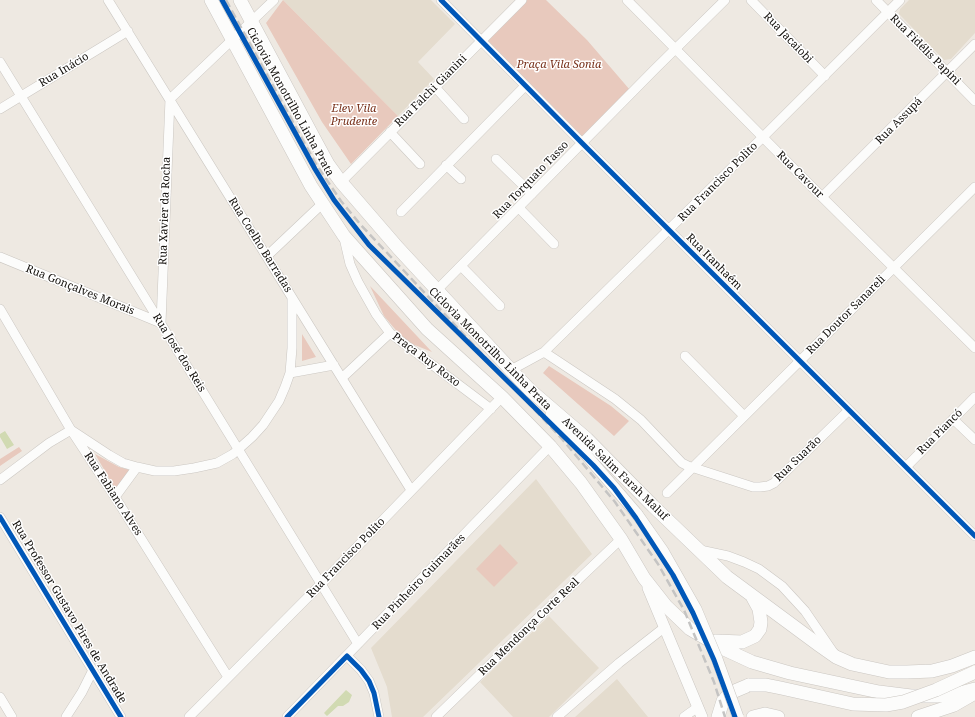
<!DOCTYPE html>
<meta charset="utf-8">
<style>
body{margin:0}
canvas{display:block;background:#eee9e2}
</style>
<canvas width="975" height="717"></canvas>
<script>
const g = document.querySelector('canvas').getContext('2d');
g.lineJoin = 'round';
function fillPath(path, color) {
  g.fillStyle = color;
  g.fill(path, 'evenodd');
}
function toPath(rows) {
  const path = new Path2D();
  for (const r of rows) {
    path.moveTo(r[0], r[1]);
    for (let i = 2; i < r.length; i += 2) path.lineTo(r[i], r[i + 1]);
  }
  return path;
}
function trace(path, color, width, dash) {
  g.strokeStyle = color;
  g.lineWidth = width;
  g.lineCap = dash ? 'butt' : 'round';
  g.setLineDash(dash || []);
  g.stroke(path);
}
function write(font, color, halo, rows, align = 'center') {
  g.font = font + ' "Noto Serif",serif';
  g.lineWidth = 3;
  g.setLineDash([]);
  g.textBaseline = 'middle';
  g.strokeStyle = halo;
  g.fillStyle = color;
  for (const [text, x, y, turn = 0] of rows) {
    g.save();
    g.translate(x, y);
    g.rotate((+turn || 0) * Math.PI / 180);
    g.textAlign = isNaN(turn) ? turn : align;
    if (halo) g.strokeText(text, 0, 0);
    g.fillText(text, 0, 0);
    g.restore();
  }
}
const built = toPath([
 [283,0,431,0,455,24,418,62,434,79,398,116],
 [909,0,975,0,975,33,951,59,944,60,899,14,900,9],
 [536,479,592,554,423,717,392,717,387,687,371,648],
 [549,616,599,668,549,717,513,717,480,682],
 [617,679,648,717,575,717]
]);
const green = toPath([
 [283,0,398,116,351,164,322,122,266,23],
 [522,0,546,0,587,40,630,90,579,141,481,41],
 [370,286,432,352,405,341,384,316],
 [302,334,316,357,302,361],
 [549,366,611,406,629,421,614,436,543,373],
 [19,447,22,451,0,466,0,459],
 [95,454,119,467,130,470,116,490],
 [500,544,518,563,494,587,476,569]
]);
const water = toPath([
 [5,431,14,445,7,449,0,437,0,434],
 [346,690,352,695,349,702,343,706,338,706,327,716,324,713]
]);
const minor = toPath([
 [108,0,411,490],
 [441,0,582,143,975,536],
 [627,0,822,197,975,348],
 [751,0,825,76],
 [876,0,975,101],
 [0,62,358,644],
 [435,87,464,119],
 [170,99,274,0],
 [0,109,128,31],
 [390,132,420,164],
 [496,159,532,194],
 [446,165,461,179],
 [341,182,522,0],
 [822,197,975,44],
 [519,208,554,244],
 [401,212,525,86],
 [344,238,350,264,358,282,376,314,390,333,491,409],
 [267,256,322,204],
 [0,257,161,323,170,99],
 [461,266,500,306],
 [437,290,655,69,725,0],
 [0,309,71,430,115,497,228,677],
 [544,352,615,399,641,420,682,463,688,466,753,487,760,487,768,486,774,483,849,410],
 [685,356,744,416],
 [511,370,544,352,763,137,900,0],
 [290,373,334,365],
 [343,377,390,333],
 [953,419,975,440],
 [906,467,975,397],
 [0,480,49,443,71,430,109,455,123,463,137,467,155,471,174,471,194,468,217,463,233,454,252,437,263,425,279,401,285,387,290,373,292,348,292,298],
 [667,493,975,187],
 [115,497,137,467],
 [0,517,121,717],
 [700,550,728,556,744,562,759,569,782,586,805,611,833,652],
 [347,656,361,670,369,681,374,693,379,717],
 [0,697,12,717],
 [66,717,82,692,93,670],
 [189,717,321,584,502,397],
 [287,717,550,446],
 [436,717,540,616,621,539],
 [557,717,619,663,665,627],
 [684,717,698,707]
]);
const major = toPath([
 [551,414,637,514],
 [648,588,702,717]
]);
const highway = toPath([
 [211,0,311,186,344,236,427,329,502,397,550,446,581,483,621,539,644,578,666,606,690,629,724,649,752,662,790,673,879,692,911,696,937,696,960,693,975,689],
 [240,0,316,142,328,164,341,182,398,248,511,370,530,390,587,439,653,506,727,577,819,645,836,657,852,664,889,672,907,672,932,671,952,666,975,657],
 [715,641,742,642,755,636,760,629,761,622,759,609,753,598],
 [718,717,723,701,730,693,749,685],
 [753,717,765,714,778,717],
 [918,717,954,705,975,693]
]);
const rail = toPath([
 [226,0,316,164,341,201,360,224,562,439,615,502,658,564,684,610,714,682,725,717]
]);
const majorBridge = toPath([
 [637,514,663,551,696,609,717,659,738,717]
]);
const highwayBridge = toPath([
 [749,685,766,685,781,688,853,704,886,705,903,702,936,690,975,672]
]);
const cycleway = toPath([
 [222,0,315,169,334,200,369,245,593,465,614,488,636,518,673,575,693,613,714,660,735,717],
 [441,0,582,143,975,536],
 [0,517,121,717],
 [287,717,347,656,361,670,369,681,374,693,379,717]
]);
const streetNames = [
 ["Rua Jacaiobi",788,38,46],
 ["Rua Fidélis Papini",925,50,45],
 ["Rua Inácio",64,70,-31],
 ["Rua Falchi Gianini",431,91,-45],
 ["Ciclovia Monotrilho Linha Prata",290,102,61],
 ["Rua Assupá",899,121,-45],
 ["Rua Cavour",800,175,45],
 ["Rua Torquato Tasso",531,180,-46],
 ["Rua Francisco Polito",718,182,-45],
 ["Rua Xavier da Rocha",165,211,-88],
 ["Rua Coelho Barradas",260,245,58],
 ["Rua Itanhaém",714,262,45],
 ["Rua Gonçalves Morais",80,290,22],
 ["Rua Doutor Sanareli",846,315,-45],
 ["Ciclovia Monotrilho Linha Prata",490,349,45],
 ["Rua José dos Reis",179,353,58],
 ["Praça Ruy Roxo",426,360,37],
 ["Rua Piancó",940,432,-45],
 ["Rua Suarão",798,459,-44],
 ["Avenida Salim Farah Maluf",615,469,44],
 ["Rua Fabiano Alves",113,494,57],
 ["Rua Francisco Polito",346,558,-46],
 ["Rua Pinheiro Guimarães",419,582,-46],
 ["Rua Professor Gustavo Pires de Andrade",69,612,59],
 ["Rua Mendonça Corte Real",529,627,-44]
];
const parkNames = [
 ["Praça Vila Sonia",559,65],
 ["Elev Vila",354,109],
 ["Prudente",354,122]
];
fillPath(built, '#e4dcce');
fillPath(green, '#e8c9bd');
fillPath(water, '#d1dab2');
trace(minor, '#cbc7c2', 10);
trace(major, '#cbc7c2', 12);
trace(highway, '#cbc7c2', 14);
trace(minor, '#fcfcfb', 9);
trace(major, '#fcfcfb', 11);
trace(highway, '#fcfcfb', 13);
trace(rail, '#c5c4c3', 2.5, [8, 4]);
trace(majorBridge, '#cbc7c2', 12, []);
trace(highwayBridge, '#cbc7c2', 14, []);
trace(majorBridge, '#fcfcfb', 11);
trace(highwayBridge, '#fcfcfb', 13);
trace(cycleway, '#0057b8', 5);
write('11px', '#13100c', '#fff', streetNames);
write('italic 11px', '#78311b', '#fff', parkNames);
</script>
